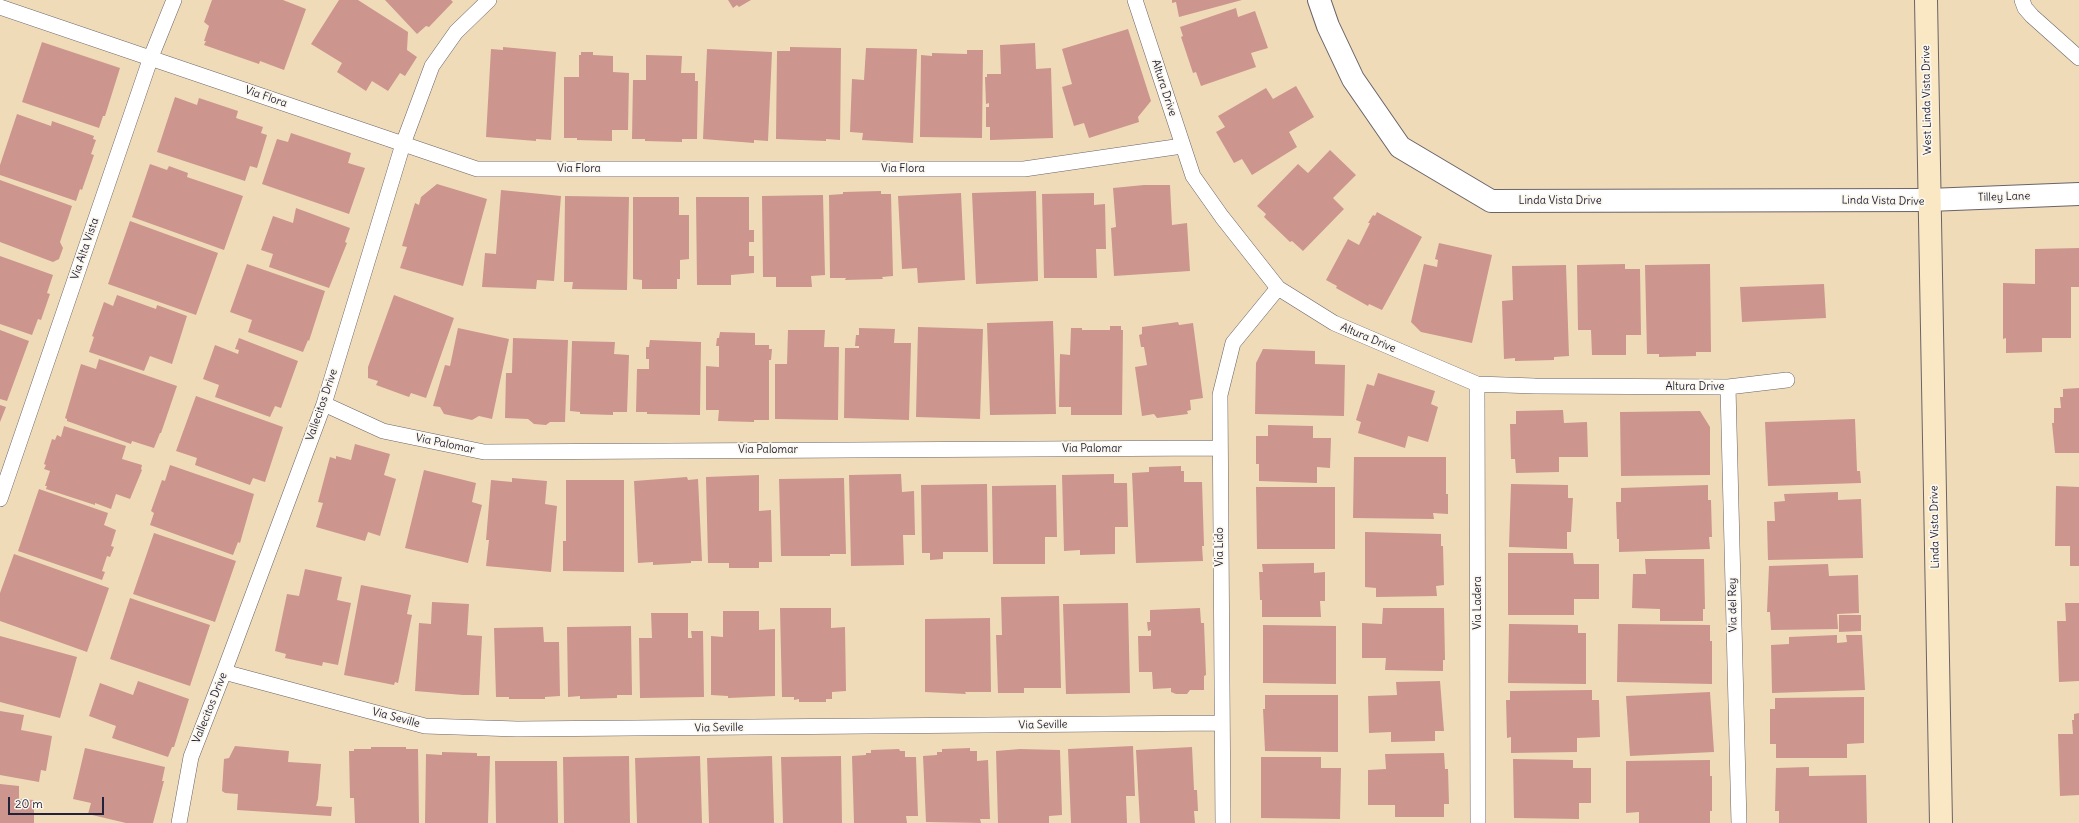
<!DOCTYPE html>
<style>
body{margin:0}
#map{position:relative;width:2079px;height:823px;overflow:hidden;background:#f0dbb9;font-family:Delius,sans-serif}
canvas{display:block}
.scale{position:absolute;left:8px;top:797px;width:96px;height:18px;box-sizing:border-box;border:2px solid #22223b;border-top:0;padding-left:5px;font-size:12px;line-height:14px;white-space:nowrap;color:#22223b;-webkit-text-stroke:3px #fbf7ec;paint-order:stroke}
</style>
<div id="map">
<canvas width="2079" height="823"></canvas>
<div class="scale">20 m</div>
</div>
<script>
const g = document.querySelector('canvas').getContext('2d');
g.lineJoin = 'round';
function fillPath(path, color) {
  g.fillStyle = color;
  g.fill(path, 'evenodd');
}
function toPath(rows) {
  const path = new Path2D();
  for (const r of rows) {
    path.moveTo(r[0], r[1]);
    for (let i = 2; i < r.length; i += 2) path.lineTo(r[i], r[i + 1]);
  }
  return path;
}
function trace(path, color, width, dash) {
  g.strokeStyle = color;
  g.lineWidth = width;
  g.lineCap = dash ? 'butt' : 'round';
  g.setLineDash(dash || []);
  g.stroke(path);
}
function write(font, color, halo, rows, align = 'center') {
  g.font = font + ' Delius,sans-serif';
  g.lineWidth = 3.5;
  g.setLineDash([]);
  g.textBaseline = 'middle';
  g.strokeStyle = halo;
  g.fillStyle = color;
  for (const [text, x, y, turn = 0] of rows) {
    g.save();
    g.translate(x, y);
    g.rotate((+turn || 0) * Math.PI / 180);
    g.textAlign = isNaN(turn) ? turn : align;
    if (halo) g.strokeText(text, 0, 0);
    g.fillText(text, 0, 0);
    g.restore();
  }
}
const building = toPath([
 [212,0,283,0,306,9,284,70,260,61,259,64,204,45,206,41,204,41,209,26,204,22],
 [339,0,358,0,408,32,407,50,417,57,405,76,400,73,388,91,372,81,366,91,337,72,342,63,311,44],
 [385,0,451,0,453,2,429,27,426,26,417,34],
 [728,0,751,0,739,7,737,5,733,8],
 [1172,0,1242,0,1179,17,1176,2,1172,3],
 [1236,8,1238,17,1255,11,1268,48,1251,53,1256,67,1201,86,1196,72,1193,73,1181,37,1183,36,1180,27],
 [1128,29,1151,101,1138,117,1139,122,1089,138,1084,123,1074,126,1062,87,1072,84,1062,49],
 [42,42,120,68,105,116,103,116,99,128,22,102],
 [1035,43,1036,69,1051,68,1053,138,990,140,990,127,986,127,986,107,989,107,989,103,986,104,985,77,987,77,987,74,1001,74,1000,45],
 [503,47,556,52,551,140,536,139,536,141,486,137,491,49,503,50],
 [790,47,841,48,840,140,826,139,826,141,776,139,777,51,790,51],
 [866,48,917,49,913,143,862,140,863,133,850,132,852,79,864,80],
 [707,49,772,52,768,141,754,140,754,143,703,139],
 [967,50,983,50,982,138,920,137,921,55,932,56,932,53,967,54],
 [581,52,593,52,593,55,613,56,613,72,629,73,628,130,612,130,612,141,577,140,577,138,564,138,564,77,579,77,579,55,581,55],
 [646,55,682,56,681,73,695,73,695,81,698,81,697,139,682,139,682,142,645,141,645,139,632,139,633,80,646,80],
 [1296,86,1314,117,1289,132,1297,147,1252,175,1242,159,1234,163,1216,132,1225,127,1218,116,1266,88,1273,99],
 [175,97,197,105,199,98,238,111,236,118,263,127,261,133,267,135,257,168,250,166,245,181,157,152],
 [17,114,51,126,52,121,94,136,93,139,96,140,91,154,94,155,82,190,80,189,76,201,0,175,0,165],
 [291,133,351,153,348,163,365,168,349,214,262,184,277,139,288,142],
 [1330,150,1356,175,1333,198,1344,209,1303,251,1292,241,1290,242,1264,217,1266,214,1257,206,1298,164,1308,173],
 [150,164,167,170,169,166,188,173,187,177,243,196,224,250,132,217],
 [0,180,72,206,60,242,63,248,59,259,53,262,0,242],
 [437,184,487,199,463,286,400,268,407,247,402,246,415,203,419,205,421,197],
 [1144,185,1170,185,1172,225,1187,223,1190,271,1114,276,1111,228,1116,227,1113,188],
 [501,190,561,196,554,281,537,280,536,289,482,287,485,253,496,254],
 [881,191,881,194,891,194,893,276,882,277,883,279,845,280,846,278,830,278,829,195,843,194,843,192],
 [1036,191,1038,281,976,284,972,193],
 [961,193,965,280,918,283,917,268,902,269,898,196],
 [1094,193,1094,205,1105,204,1106,249,1096,249,1097,278,1044,278,1042,194],
 [823,195,825,275,811,276,812,287,776,287,776,277,763,277,762,196],
 [565,196,629,197,627,290,572,289,573,282,564,282],
 [633,197,679,197,679,215,689,215,689,259,680,260,680,279,677,279,677,289,642,289,642,280,633,279],
 [696,197,749,197,749,230,754,230,754,242,749,242,749,256,754,256,754,273,731,275,731,285,697,285],
 [296,208,350,228,345,242,347,243,329,288,269,267,273,254,261,250,273,216,293,223],
 [1377,212,1422,237,1382,310,1369,304,1368,306,1336,288,1337,286,1326,280,1348,239,1359,245,1370,223,1368,223,1373,215,1375,216],
 [130,221,218,253,196,315,108,284],
 [1439,243,1492,255,1472,343,1421,332,1411,322,1424,264,1437,267,1438,260,1435,259],
 [2079,248,2079,287,2071,287,2071,338,2042,338,2042,352,2006,353,2006,338,2003,339,2003,283,2035,284,2035,249],
 [0,256,53,275,47,293,50,294,41,320,38,319,32,335,0,324],
 [247,264,325,291,309,341,308,340,303,352,248,332,252,320,230,312],
 [1625,264,1625,269,1640,269,1641,335,1626,335,1626,355,1592,355,1591,330,1578,330,1577,265],
 [1710,264,1711,352,1696,352,1696,356,1659,357,1659,354,1647,354,1645,265],
 [1566,265,1569,356,1554,357,1554,360,1515,361,1515,358,1504,359,1502,301,1513,300,1512,266],
 [1824,284,1826,318,1742,322,1740,287],
 [117,295,156,309,157,305,187,316,172,364,150,356,144,371,89,352,94,337,92,336,104,302,113,306],
 [394,295,454,318,426,398,411,393,409,397,376,385,378,381,368,378,368,367],
 [1053,321,1056,414,990,415,987,323],
 [1178,322,1179,325,1193,323,1203,398,1190,400,1191,410,1187,411,1188,414,1157,418,1154,414,1142,416,1135,367,1147,365,1144,347,1141,347,1139,335,1142,334,1142,327],
 [1110,326,1121,326,1121,330,1123,330,1122,415,1071,415,1071,407,1059,407,1060,354,1070,355,1071,328,1082,328,1082,330,1110,330],
 [918,327,983,329,980,419,916,417],
 [458,328,509,339,492,419,479,416,472,420,444,414,440,407,433,406,445,365,450,366],
 [859,328,895,329,894,343,911,343,909,420,844,418,845,348,859,348,859,346,855,346,856,335,859,335],
 [0,330,29,341,7,401,0,399],
 [788,330,825,330,824,347,839,347,838,420,775,419,775,364,787,364],
 [720,332,755,333,755,345,769,345,769,349,772,349,771,360,769,360,769,420,754,420,754,422,718,421,719,410,706,410,706,366,719,367,719,346,716,346,717,338,719,338],
 [239,338,298,361,281,408,275,406,270,417,215,397,219,385,203,379,215,345,238,354,239,350,235,349],
 [513,338,568,340,565,422,550,422,546,425,534,424,528,419,505,418,506,373,512,373],
 [650,340,701,342,700,415,647,414,647,412,636,412,637,369,649,369,649,359,646,359,646,347,649,347],
 [572,341,615,342,614,354,629,355,627,412,613,412,613,415,580,414,580,412,570,411],
 [1263,349,1315,351,1315,364,1345,365,1344,416,1255,414,1256,363],
 [99,359,177,386,161,433,160,433,154,448,132,441,131,444,67,421,67,419,65,418,81,364,96,369],
 [1378,373,1435,391,1431,404,1438,407,1428,442,1408,436,1405,448,1358,433,1361,422,1356,420,1367,384,1374,386],
 [2079,388,2079,453,2055,453,2052,423,2054,423,2054,408,2061,408,2060,397,2063,397,2063,389],
 [196,396,283,427,265,482,253,478,250,485,195,465,197,458,176,451],
 [0,405,6,407,0,422],
 [1563,410,1564,423,1587,422,1588,457,1559,457,1559,472,1516,473,1515,459,1511,459,1510,424,1516,424,1516,411],
 [1700,411,1710,427,1710,475,1621,476,1620,412],
 [1855,419,1857,471,1860,471,1861,483,1768,486,1765,422],
 [1268,425,1313,426,1313,438,1331,438,1330,468,1317,467,1317,483,1259,481,1259,464,1256,464,1256,436,1268,436],
 [64,426,126,446,122,459,142,465,141,469,142,470,130,499,116,494,111,509,95,503,95,505,46,489,47,486,45,486,50,471,44,469,46,465,44,464,52,439,55,440,57,435,61,437],
 [355,444,390,454,384,475,396,479,380,536,368,532,365,541,316,527,323,503,318,502,330,457,336,459,336,456,351,460],
 [1354,457,1446,457,1446,494,1448,494,1448,514,1433,513,1434,519,1353,518],
 [170,465,254,494,240,543,238,542,233,555,150,525,154,513,151,511,162,480,165,481],
 [1181,466,1181,471,1184,471,1184,482,1202,482,1204,546,1202,546,1203,561,1136,563,1132,473,1149,472,1149,467],
 [424,470,476,483,472,502,482,505,468,563,405,548],
 [901,474,902,492,914,491,915,535,903,535,904,565,851,566,849,475],
 [1114,474,1114,483,1127,483,1128,527,1115,527,1115,554,1080,555,1080,550,1064,551,1062,475],
 [759,475,759,511,771,510,772,562,759,562,759,568,729,568,729,563,708,563,706,477],
 [687,477,688,480,698,479,702,561,691,561,691,563,653,565,653,562,638,563,634,481],
 [512,478,547,481,545,504,557,506,551,572,486,566,489,540,486,540,491,480,512,482],
 [844,478,846,554,830,554,830,556,781,556,779,479],
 [566,480,624,480,624,572,563,571,563,541,566,541],
 [987,484,988,552,943,552,943,559,930,560,930,553,922,553,921,485],
 [1511,484,1568,485,1568,498,1573,498,1571,532,1567,532,1567,549,1509,547],
 [1056,485,1057,537,1045,537,1045,564,993,564,992,486],
 [1708,485,1708,500,1711,500,1712,537,1709,537,1710,549,1619,552,1619,539,1617,539,1616,502,1621,502,1621,488],
 [2056,486,2079,487,2079,566,2070,566,2070,546,2055,546],
 [1256,487,1335,487,1335,549,1257,549],
 [39,489,108,513,104,525,116,530,111,546,114,547,110,557,107,556,102,571,105,572,102,580,18,551],
 [1838,492,1838,500,1861,499,1863,558,1768,560,1767,521,1775,521,1774,502,1785,501,1784,494],
 [1365,532,1441,534,1441,546,1443,546,1444,585,1436,586,1437,596,1376,597,1376,588,1365,587],
 [154,533,236,561,215,622,133,594],
 [1508,553,1573,553,1574,564,1599,564,1599,599,1574,599,1574,615,1508,615],
 [14,554,109,588,87,652,0,621,0,593],
 [1645,559,1704,559,1705,609,1703,609,1703,621,1660,621,1660,609,1632,608,1633,574,1646,574],
 [1314,563,1314,573,1325,572,1325,601,1320,601,1321,617,1262,617,1262,600,1260,600,1259,572,1263,572,1262,564],
 [1828,564,1829,576,1858,575,1859,613,1837,614,1838,629,1771,630,1770,612,1767,612,1769,566],
 [305,569,342,577,337,600,351,603,338,665,323,662,322,666,285,658,286,654,275,651,287,594,299,596],
 [361,585,411,595,407,614,412,615,398,683,395,682,394,685,344,675],
 [1059,596,1061,688,1024,688,1024,693,998,693,996,635,1002,635,1001,597],
 [130,598,210,625,190,686,110,659],
 [432,602,469,604,467,635,482,636,479,695,463,695,415,691,419,623,431,624],
 [1128,603,1130,693,1066,694,1063,604],
 [2065,603,2079,603,2079,681,2059,682,2057,621,2066,621],
 [780,608,831,608,831,628,845,627,846,691,832,692,832,699,826,699,826,702,799,702,799,699,794,700,794,697,782,697],
 [1200,608,1201,623,1204,623,1206,675,1204,676,1204,690,1190,690,1187,694,1176,694,1171,692,1171,688,1153,689,1152,672,1139,672,1138,636,1151,636,1151,630,1148,631,1147,622,1150,622,1150,610],
 [1383,608,1444,608,1445,660,1443,660,1443,671,1385,670,1386,658,1362,658,1362,623,1382,624],
 [723,611,759,611,759,630,775,629,775,696,728,698,728,696,711,695,711,636,723,637],
 [651,613,688,613,688,638,692,638,691,631,703,631,704,697,640,698,639,638,652,638],
 [1839,615,1861,615,1861,631,1839,632],
 [990,618,991,692,965,692,966,694,925,692,925,619],
 [1509,624,1578,625,1578,633,1586,633,1586,684,1508,683],
 [1618,624,1710,625,1710,641,1712,641,1712,684,1617,682],
 [1263,625,1336,626,1336,684,1263,683],
 [631,626,632,695,617,695,617,698,580,699,580,696,568,697,567,627],
 [543,627,544,642,559,642,560,696,545,697,545,699,509,699,509,697,496,697,494,628],
 [1837,635,1837,643,1847,642,1846,635,1862,635,1865,690,1772,693,1771,645,1789,644,1789,637],
 [0,636,77,657,60,718,0,702],
 [138,681,189,699,174,747,172,747,168,757,112,738,116,726,89,716,100,683,133,695],
 [1440,681,1444,731,1435,731,1435,741,1391,742,1391,732,1369,733,1368,696,1397,695,1396,682],
 [1592,690,1592,700,1599,700,1600,737,1577,738,1577,752,1511,753,1511,737,1507,738,1506,700,1510,700,1510,691],
 [1710,692,1714,752,1630,756,1626,696],
 [1265,695,1338,695,1338,752,1265,751,1263,709,1265,709],
 [1864,697,1864,743,1847,744,1847,758,1776,758,1776,744,1770,744,1770,709,1775,709,1775,698],
 [0,711,24,715,21,730,52,736,46,771,41,770,39,782,0,775],
 [2079,713,2079,795,2060,796,2058,734,2073,734,2072,720,2074,720,2074,714],
 [235,746,289,751,288,762,321,764,318,799,316,806,332,807,331,816,237,810,238,794,225,793,222,791,224,759,229,758],
 [1133,746,1135,796,1126,796,1127,823,1071,823,1068,749],
 [371,747,406,747,406,749,418,749,419,823,355,823,354,798,350,798,349,751,354,751,354,749,371,749],
 [1192,747,1194,790,1197,790,1198,811,1194,811,1195,823,1140,823,1136,750],
 [85,748,165,767,162,781,164,781,153,823,126,823,88,814,91,803,73,799],
 [970,748,970,751,977,751,977,761,988,760,990,819,980,819,981,823,926,822,923,756,937,755,937,752,942,752,942,749],
 [899,749,900,751,905,751,905,757,916,757,918,816,906,816,907,823,854,823,852,756,866,755,866,753,871,753,871,750],
 [1020,749,1060,750,1062,815,1049,816,1049,823,998,823,996,751],
 [442,752,477,753,477,756,490,756,488,823,425,823,426,754,442,755],
 [1444,753,1445,769,1448,769,1449,804,1444,804,1444,817,1395,817,1395,805,1368,805,1368,770,1386,769,1385,754],
 [629,756,630,823,564,823,563,757],
 [700,756,702,823,637,823,635,758],
 [772,756,774,823,709,823,707,758],
 [841,756,842,823,783,823,781,757],
 [1261,757,1321,757,1321,768,1341,768,1340,819,1261,818],
 [1513,759,1573,760,1573,768,1591,768,1591,803,1579,803,1579,819,1514,818],
 [1710,760,1710,776,1712,776,1712,811,1710,811,1710,823,1639,823,1639,812,1626,813,1626,761],
 [495,761,557,761,558,823,496,823],
 [1809,767,1809,776,1866,775,1867,823,1779,823,1779,811,1775,811,1776,768],
 [0,784,19,786,19,799,34,800,34,823,0,823]
]);
const service = toPath([
 [1135,0,1193,176,1222,217,1278,288,1334,323,1477,384,1535,386,1728,387,1787,380],
 [2022,0,2025,8,2032,16,2079,58],
 [0,7,477,169,1024,169,1182,146],
 [1477,384,1478,823],
 [1728,387,1739,823],
 [324,404,383,431,484,452,1219,448],
 [0,499,151,57,174,0],
 [224,672,425,726,517,729,1221,723],
 [179,823,191,757,224,672,324,404,403,144,432,66,456,32,489,0],
 [1223,823,1220,395,1233,343,1278,288]
]);
const minor = toPath([
 [1929,200,2079,194]
]);
const tertiary = toPath([
 [1319,0,1328,26,1353,79,1400,147,1491,201,1929,200]
]);
const secondary = toPath([
 [1926,0,1941,823]
]);
const streetNames = [
 ["Altura Drive",1164,88,72],
 ["Via Flora",266,97,19],
 ["West Linda Vista Drive",1927,100,-91],
 ["Via Flora",579,169],
 ["Via Flora",903,169],
 ["Tilley Lane",2004,197,-2],
 ["Linda Vista Drive",1560,201],
 ["Linda Vista Drive",1883,201,1],
 ["Via Alta Vista",85,249,-71],
 ["Altura Drive",1368,338,23],
 ["Altura Drive",1695,387],
 ["Vallecitos Drive",322,405,-71],
 ["Via Palomar",445,444,12],
 ["Via Palomar",1092,449],
 ["Via Palomar",768,450],
 ["Linda Vista Drive",1935,527,-91],
 ["Via Lido",1220,547,-90],
 ["Via Ladera",1478,603,-90],
 ["Via del Rey",1733,605,-91],
 ["Vallecitos Drive",210,708,-68],
 ["Via Seville",396,718,15],
 ["Via Seville",1043,725,-1],
 ["Via Seville",719,728,-1]
];
fillPath(building, '#cc958e');
trace(service, '#6a6367', 16);
trace(minor, '#6a6367', 24);
trace(tertiary, '#6a6367', 24);
trace(secondary, '#6a6367', 24);
trace(service, '#fff', 15);
trace(minor, '#fff', 22);
trace(tertiary, '#fff', 22);
trace(secondary, '#fae7c3', 22);
write('11px', '#22223b', '#fbf7ec', streetNames);
</script>
